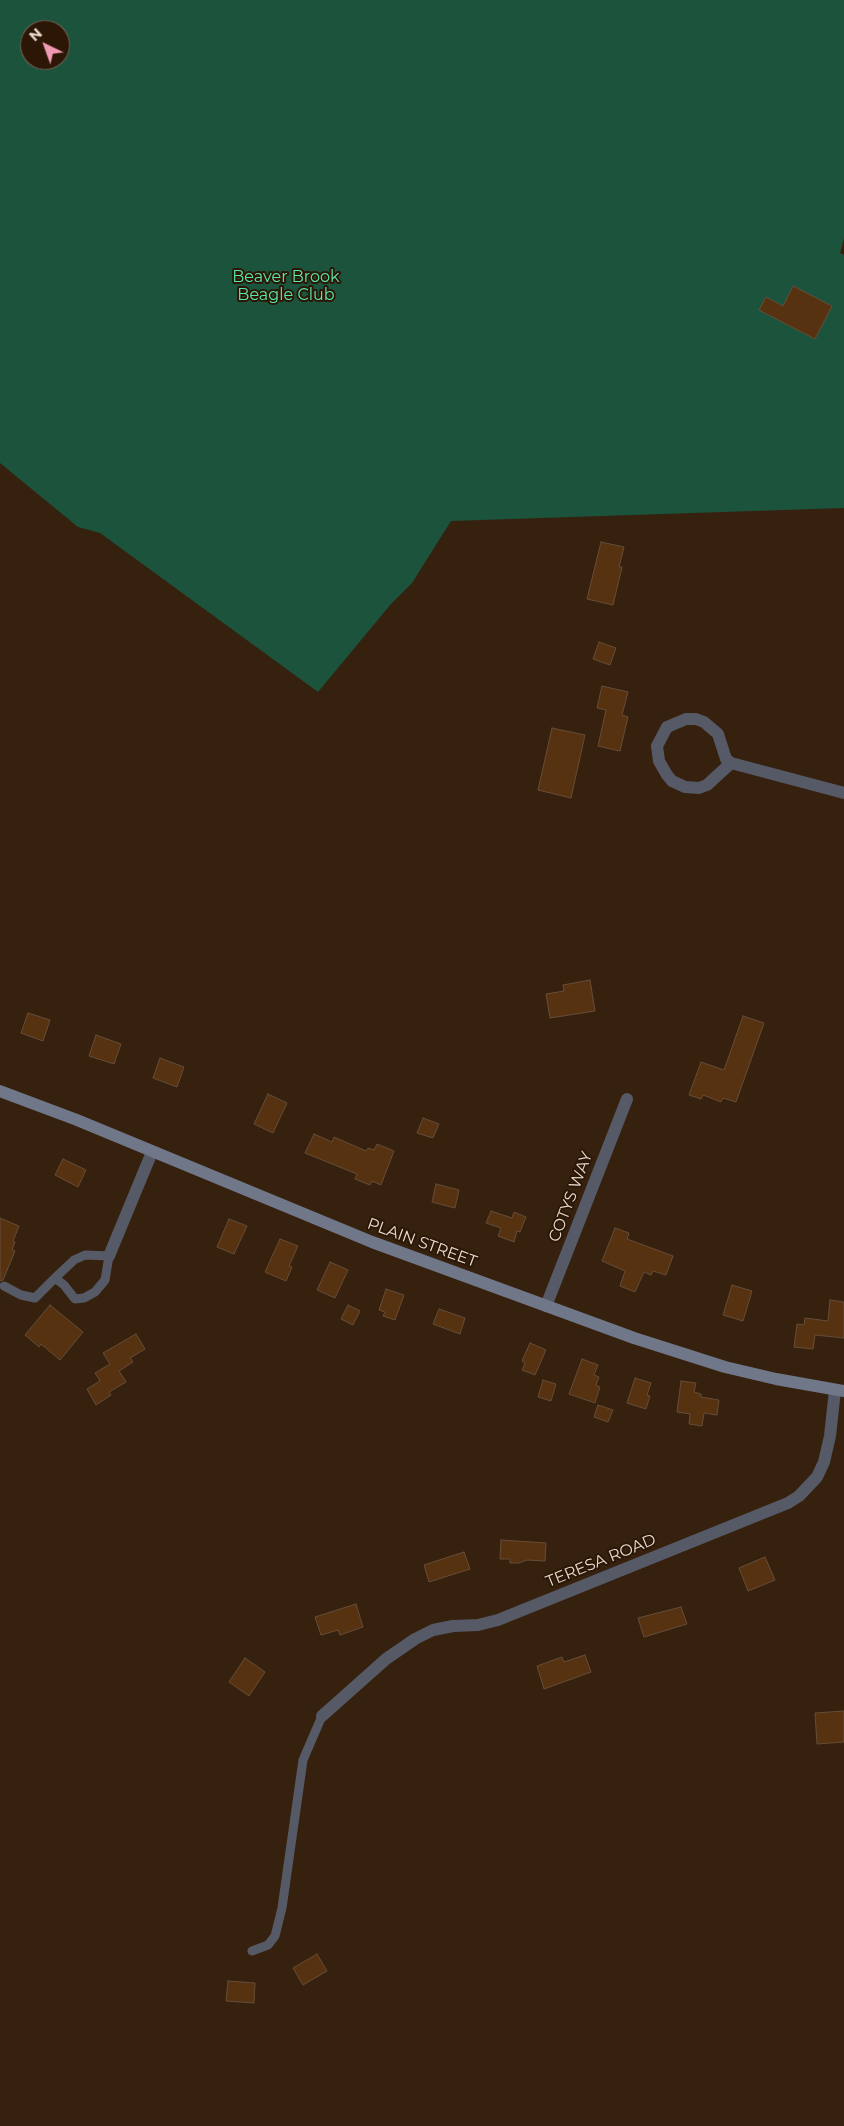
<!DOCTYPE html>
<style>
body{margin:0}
#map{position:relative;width:844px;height:2126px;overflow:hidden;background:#36210f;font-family:Montserrat,sans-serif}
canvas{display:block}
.north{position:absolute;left:20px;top:20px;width:50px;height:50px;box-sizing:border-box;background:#2c1706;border:1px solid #786557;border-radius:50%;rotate:318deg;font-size:14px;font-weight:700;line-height:20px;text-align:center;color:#e9dbd0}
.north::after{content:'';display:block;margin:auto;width:18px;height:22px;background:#f19ab3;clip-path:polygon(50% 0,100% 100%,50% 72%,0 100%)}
</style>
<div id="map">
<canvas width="844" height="2126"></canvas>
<div class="north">N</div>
</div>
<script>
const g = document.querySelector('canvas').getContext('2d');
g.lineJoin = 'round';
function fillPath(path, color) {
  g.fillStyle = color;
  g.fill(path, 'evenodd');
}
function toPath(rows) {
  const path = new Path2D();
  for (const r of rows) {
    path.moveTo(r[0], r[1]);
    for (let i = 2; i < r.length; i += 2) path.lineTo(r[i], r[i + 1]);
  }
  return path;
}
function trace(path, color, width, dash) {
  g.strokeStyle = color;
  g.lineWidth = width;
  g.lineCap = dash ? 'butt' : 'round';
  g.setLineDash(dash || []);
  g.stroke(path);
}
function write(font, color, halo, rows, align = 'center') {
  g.font = font + ' Montserrat,sans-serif';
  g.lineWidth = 4;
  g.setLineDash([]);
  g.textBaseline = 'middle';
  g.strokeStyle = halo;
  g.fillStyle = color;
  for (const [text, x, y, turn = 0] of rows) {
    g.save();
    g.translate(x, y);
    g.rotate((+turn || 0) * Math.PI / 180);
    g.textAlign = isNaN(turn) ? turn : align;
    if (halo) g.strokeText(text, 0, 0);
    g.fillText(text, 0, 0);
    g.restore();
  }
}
const green = toPath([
 [0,0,844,0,844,238,840,253,844,255,844,508,451,521,412,583,391,604,318,692,100,533,78,527,0,463],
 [30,30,60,30,60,60,30,60]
]);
const building = toPath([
 [793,286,832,306,815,339,759,310,766,297,783,306,793,286],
 [601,542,624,547,619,567,622,567,613,605,587,599,601,542],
 [599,642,616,648,610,665,593,659,599,642],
 [602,686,628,692,622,715,628,717,620,751,598,746,606,710,597,708,602,686],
 [552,728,585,735,571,798,538,790,552,728],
 [590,980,595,1011,550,1018,546,994,564,991,563,985,590,980],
 [28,1013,50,1020,43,1041,21,1033,28,1013],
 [743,1016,764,1023,736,1102,723,1098,721,1102,703,1095,701,1099,689,1095,701,1062,724,1070,743,1016],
 [96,1035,121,1044,114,1064,89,1056,96,1035],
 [160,1058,184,1067,177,1087,153,1078,160,1058],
 [268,1094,287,1103,273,1133,254,1124,268,1094],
 [423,1118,439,1124,433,1138,417,1133,423,1118],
 [314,1134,332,1142,334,1137,366,1151,368,1148,374,1150,377,1144,394,1151,381,1185,372,1181,370,1185,355,1179,357,1174,305,1153,314,1134],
 [63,1159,86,1170,78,1187,55,1175,63,1159],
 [436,1184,459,1190,455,1208,432,1202,436,1184],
 [491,1211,512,1218,514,1212,526,1217,520,1232,517,1231,514,1242,498,1236,501,1228,486,1223,491,1211],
 [0,1218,19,1226,13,1241,15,1242,12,1250,15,1251,3,1280,0,1281,0,1218],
 [229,1219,247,1226,234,1254,217,1247,229,1219],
 [615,1228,629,1233,627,1239,673,1256,666,1275,653,1271,651,1275,644,1272,635,1292,620,1286,625,1271,602,1261,615,1228],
 [280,1239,298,1246,289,1266,292,1267,286,1281,265,1272,280,1239],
 [330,1262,348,1270,335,1298,317,1290,330,1262],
 [732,1285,752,1291,743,1321,723,1315,732,1285],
 [386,1289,404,1295,395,1320,383,1316,385,1312,379,1310,386,1289],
 [830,1300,844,1302,844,1338,815,1335,813,1349,794,1347,797,1324,804,1325,805,1318,828,1321,830,1300],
 [50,1305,83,1332,60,1360,41,1344,39,1347,25,1335,50,1305],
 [348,1305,360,1311,353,1325,341,1319,348,1305],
 [439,1309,465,1318,460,1334,433,1324,439,1309],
 [136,1334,145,1349,130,1358,133,1362,119,1371,126,1382,109,1392,111,1395,96,1405,87,1389,100,1381,95,1373,110,1364,103,1353,136,1334],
 [530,1343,546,1350,535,1375,522,1370,525,1363,522,1361,530,1343],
 [582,1359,598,1365,594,1375,599,1377,596,1385,600,1387,595,1403,569,1394,582,1359],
 [635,1378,651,1383,647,1395,650,1396,646,1409,627,1403,635,1378],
 [543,1380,556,1384,551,1401,538,1397,543,1380],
 [681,1381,696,1383,694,1392,701,1394,701,1397,719,1400,717,1415,704,1413,702,1426,689,1424,690,1414,677,1412,681,1381],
 [598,1405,613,1410,608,1422,594,1417,598,1405],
 [501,1540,546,1543,545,1561,527,1560,519,1563,510,1563,510,1559,500,1559,501,1540],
 [464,1552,470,1569,429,1582,424,1565,464,1552],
 [765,1557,775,1580,748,1591,739,1568,765,1557],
 [356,1604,363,1627,340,1635,338,1630,321,1635,315,1617,356,1604],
 [681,1607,687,1624,644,1637,638,1618,681,1607],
 [585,1655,591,1672,544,1689,537,1666,562,1657,564,1662,585,1655],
 [245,1658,265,1672,249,1696,229,1682,245,1658],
 [844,1711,844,1742,817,1744,815,1713,844,1711],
 [317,1954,327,1971,303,1985,293,1968,317,1954],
 [228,1981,255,1983,254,2003,226,2001,228,1981]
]);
const service = toPath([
 [4,1286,21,1295,35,1298,55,1278,74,1260,85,1255,109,1256,105,1280,95,1292,84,1298,75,1299,64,1285,55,1278],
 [252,1951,268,1945,275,1936,282,1908,303,1760,322,1716]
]);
const minor = toPath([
 [731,763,707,785,699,788,685,787,672,781,667,775,659,761,657,746,667,727,686,719,696,719,704,722,718,734,726,759,731,763,844,793],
 [109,1256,152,1152],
 [546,1306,627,1099],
 [322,1716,386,1659,415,1639,433,1630,453,1626,478,1625,498,1620,788,1503,799,1496,817,1477,824,1462,830,1436,835,1390]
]);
const secondary = toPath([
 [0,1091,77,1120,372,1242,634,1338,725,1367,776,1379,844,1391]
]);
const parkNames = [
 ["Beaver Brook",286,277],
 ["Beagle Club",286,295]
];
const streetNames = [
 ["COTYS WAY",571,1197,-69],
 ["PLAIN STREET",422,1243,20],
 ["TERESA ROAD",601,1561,-22]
];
fillPath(green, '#1b533d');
fillPath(building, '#573211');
trace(building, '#654d3a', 1);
trace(service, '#565a66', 9);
trace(minor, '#565a66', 12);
trace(secondary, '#707789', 12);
write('16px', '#59e7ae', '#2c1706', parkNames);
write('16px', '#e9dbd0', '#2c1706', streetNames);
</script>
